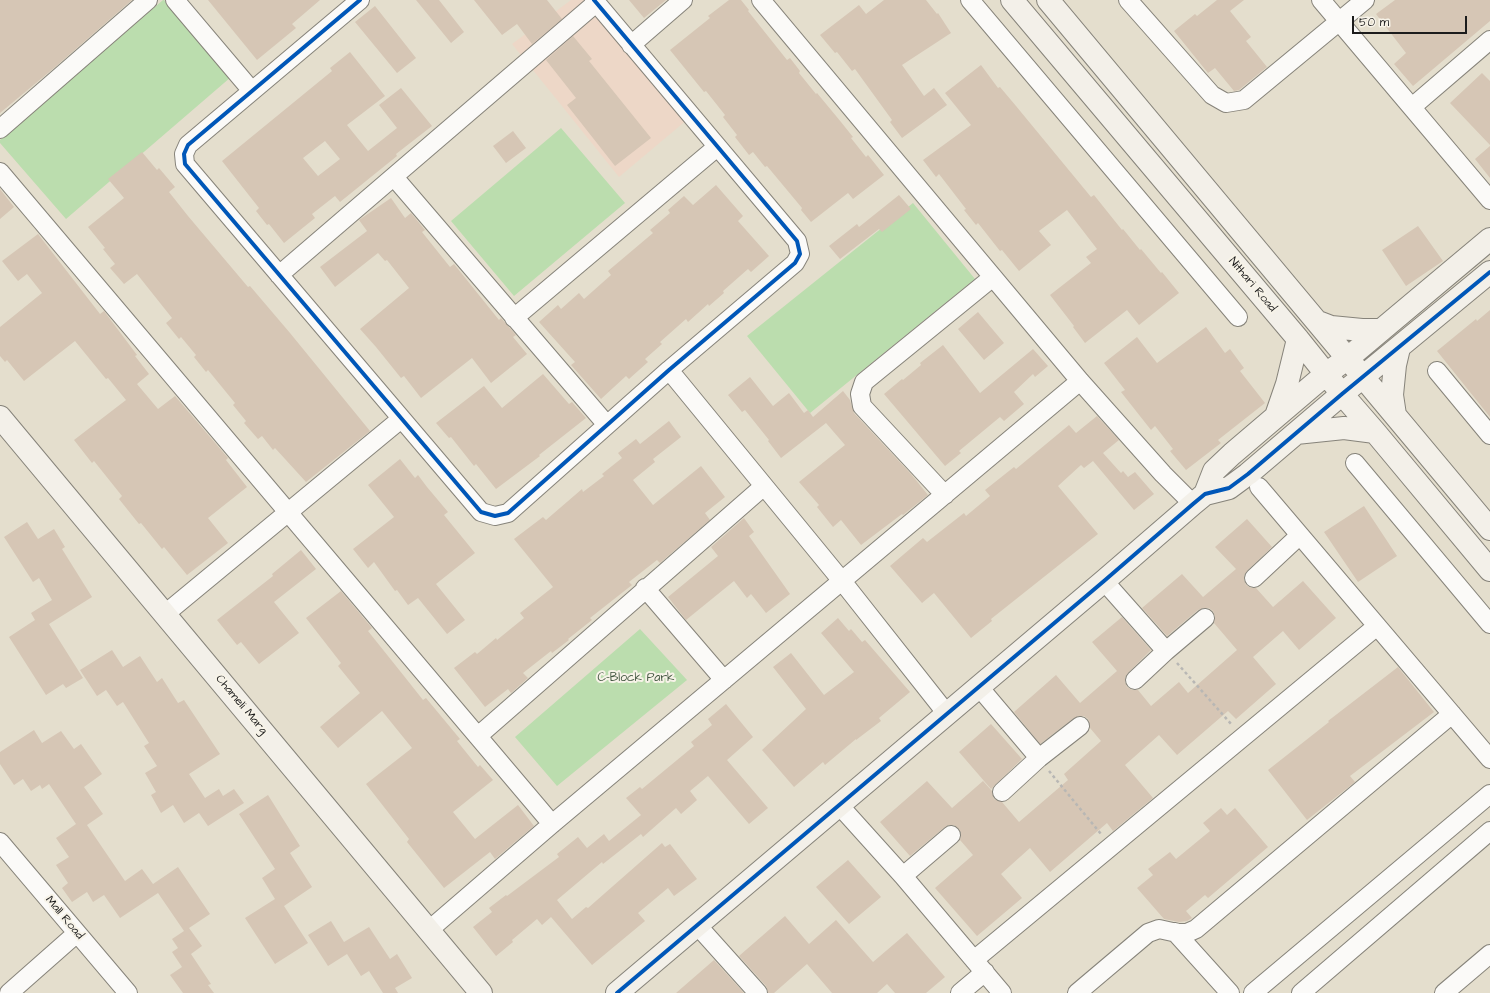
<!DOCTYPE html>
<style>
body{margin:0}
#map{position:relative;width:1490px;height:993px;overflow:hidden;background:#e4decd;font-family:"Architects Daughter",sans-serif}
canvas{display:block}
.scale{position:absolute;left:1352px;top:16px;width:115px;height:18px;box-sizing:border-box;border:2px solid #1c1c1c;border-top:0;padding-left:5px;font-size:12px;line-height:14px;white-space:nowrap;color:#1c1c1c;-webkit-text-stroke:3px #f7f3e8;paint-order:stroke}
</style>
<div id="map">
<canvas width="1490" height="993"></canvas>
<div class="scale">50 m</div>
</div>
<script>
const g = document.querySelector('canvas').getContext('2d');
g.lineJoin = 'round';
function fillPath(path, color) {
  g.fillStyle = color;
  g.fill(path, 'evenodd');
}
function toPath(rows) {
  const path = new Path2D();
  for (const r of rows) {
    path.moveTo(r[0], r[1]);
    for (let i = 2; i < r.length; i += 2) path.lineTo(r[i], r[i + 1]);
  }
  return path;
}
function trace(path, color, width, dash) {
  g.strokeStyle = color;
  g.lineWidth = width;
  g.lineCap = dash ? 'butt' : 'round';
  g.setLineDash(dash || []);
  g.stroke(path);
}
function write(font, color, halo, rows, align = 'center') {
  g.font = font + ' "Architects Daughter",sans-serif';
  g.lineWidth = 4;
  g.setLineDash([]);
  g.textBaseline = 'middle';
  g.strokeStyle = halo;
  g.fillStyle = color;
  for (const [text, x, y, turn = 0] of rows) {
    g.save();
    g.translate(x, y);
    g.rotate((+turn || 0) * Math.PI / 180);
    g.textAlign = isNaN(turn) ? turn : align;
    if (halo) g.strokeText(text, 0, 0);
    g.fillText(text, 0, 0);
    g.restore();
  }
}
const built = toPath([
 [571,0,587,0,688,119,619,177,512,44]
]);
const green = toPath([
 [163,0,164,0,231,77,66,219,0,143,0,140],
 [561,128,625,203,514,296,451,221],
 [913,203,975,279,810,413,747,336],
 [640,629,687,680,557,786,515,737]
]);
const building = toPath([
 [0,0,132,0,54,68,0,113],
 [208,0,320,0,292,24,296,28,257,60],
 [416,0,439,0,464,32,451,43],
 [474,0,547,0,562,19,532,44,517,24,502,35],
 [629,0,666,0,644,18],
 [729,0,741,0,749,10,748,11,787,60,790,58,800,71,799,73,816,94,817,93,841,122,853,137,851,138,866,157,868,155,884,175,853,199,848,193,811,222,801,210,802,208,767,166,765,167,753,152,749,155,735,137,737,135,723,117,725,115,706,91,704,92,670,50,710,18,708,16],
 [884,0,926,0,937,14,938,13,951,33,902,65,924,96,934,88,947,105,902,138,890,122,892,120,855,69,852,71,837,52,835,53,820,35,859,5,866,14],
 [1217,0,1244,0,1230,11,1251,37,1246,41,1267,67,1239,90,1234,91,1215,68,1208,73,1174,31,1195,14,1197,16],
 [1395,0,1490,0,1490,21,1413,86,1394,64,1406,53,1376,14],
 [375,6,416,58,397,73,355,22],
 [573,36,592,59,589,61,651,138,615,166,567,105,576,98,546,60],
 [350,52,385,96,347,125,368,151,397,128,379,105,401,88,432,126,396,154,397,156,340,202,335,196,312,214,315,218,284,243,269,224,267,225,256,211,259,208,222,161,332,71,330,68],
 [325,141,340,159,318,176,303,158],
 [981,65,998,88,1000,87,1016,106,1091,197,1094,195,1122,230,1123,229,1140,250,1141,249,1161,273,1162,272,1179,293,1139,325,1127,310,1085,343,1073,327,1074,326,1050,295,1091,263,1086,257,1097,249,1067,210,1039,231,1051,245,1019,271,1002,250,1000,251,978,223,976,225,964,210,966,209,939,174,936,177,923,160,971,125,945,93],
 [1482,73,1490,81,1490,145,1450,103],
 [513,131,526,148,506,163,493,146],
 [1490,146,1490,178,1475,159],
 [142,152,157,170,159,168,175,187,169,192,188,216,248,287,250,286,290,333,370,431,306,482,275,448,273,450,262,436,258,439,244,423,246,421,233,405,235,403,208,370,206,372,194,357,196,355,181,337,179,339,166,323,172,318,137,274,124,284,110,268,115,264,103,249,105,248,88,227,124,198,108,179],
 [716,185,743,216,738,221,769,256,751,272,748,269,723,291,724,293,709,306,708,304,688,322,686,319,660,342,662,344,645,359,648,362,629,379,626,376,601,399,571,365,575,362,539,322,558,305,561,309,579,293,584,299,611,275,608,271,653,233,650,230,670,213,668,210,684,196,693,205],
 [0,189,14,207,0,219],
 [899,195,911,209,882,232,879,229,840,259,829,246,857,224,859,227],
 [391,198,405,218,411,213,425,230,422,232,450,267,454,264,499,320,501,318,516,335,513,337,527,354,491,383,472,358,421,398,404,376,401,378,376,347,360,329,409,288,387,260,385,261,378,253,335,287,320,267,367,231,359,220],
 [1418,226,1443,261,1406,286,1382,250],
 [38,234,100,314,104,311,137,355,135,356,149,374,137,384,158,409,175,396,228,458,226,460,247,487,208,518,228,543,187,575,164,547,162,549,141,523,139,524,119,499,122,496,94,461,92,463,74,440,126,400,108,378,106,379,75,341,24,381,7,360,5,362,0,356,0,327,42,293,27,274,18,281,2,261],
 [1490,310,1490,417,1437,351,1476,319,1477,321],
 [978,312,1004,343,984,360,958,329],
 [1206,327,1225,353,1230,349,1244,368,1240,371,1265,403,1218,440,1221,443,1186,470,1170,451,1173,449,1155,426,1151,430,1121,392,1125,390,1104,363,1137,337,1157,363],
 [943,345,980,393,1033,349,1048,366,1035,377,1033,374,1014,392,1024,404,1004,421,1000,417,959,451,961,453,945,466,884,394,902,379,903,380,921,365,920,363],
 [543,374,569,404,572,402,586,418,539,455,540,456,496,489,476,464,474,466,451,437,449,438,436,423,484,386,502,408],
 [750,377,773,406,789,393,804,413,808,410,813,417,843,391,850,400,854,413,911,474,928,495,903,515,902,514,861,545,841,520,833,527,817,507,819,505,799,482,845,445,826,423,781,458,768,441,769,440,745,410,742,412,728,395],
 [1097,416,1119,440,1103,453,1121,473,1123,471,1128,477,1135,472,1154,494,1134,510,1093,461,1084,468,1081,465,1058,486,1098,534,991,619,992,621,971,638,934,593,922,603,890,566,923,538,927,542,964,513,966,516,990,496,985,490,1014,467,1016,469,1069,425,1076,433],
 [669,421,681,437,653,459,655,462,633,480,653,505,701,466,725,497,705,513,710,520,660,563,657,560,629,582,632,585,590,618,592,620,568,639,569,640,552,653,551,651,523,673,528,678,511,693,508,689,485,707,454,668,475,652,477,654,496,638,497,640,524,618,520,613,553,587,514,539,543,517,546,520,582,489,583,492,604,476,602,474,622,458,618,453,636,439,640,444],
 [400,459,415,478,418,475,427,487,448,512,444,515,475,553,436,584,465,620,447,634,418,598,408,605,397,590,395,591,374,562,368,568,353,549,394,517,368,485],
 [1364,506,1397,556,1358,582,1324,532],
 [744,518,754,532,749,536,790,594,766,613,751,594,747,598,734,581,686,620,668,597,718,556,711,547],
 [1247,519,1272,547,1247,571,1244,575,1244,580,1246,585,1251,588,1256,588,1273,607,1303,581,1336,618,1299,650,1283,631,1253,657,1276,684,1236,719,1228,711,1177,755,1159,735,1125,765,1153,798,1113,831,1107,823,1050,872,1030,848,1001,874,1022,898,977,936,935,888,973,855,960,840,961,833,959,829,954,825,949,825,945,827,910,856,880,822,927,781,952,808,983,781,992,791,994,799,1002,802,1019,822,1068,780,1064,774,1101,741,1090,728,1090,724,1088,719,1084,716,1079,716,1074,718,1040,744,1014,712,1056,675,1080,703,1117,671,1092,642,1122,617,1151,650,1128,673,1125,677,1125,682,1127,687,1132,690,1138,690,1151,706,1179,682,1188,693,1237,650,1214,623,1215,616,1213,611,1209,608,1204,608,1198,610,1167,636,1142,608,1182,574,1203,597,1236,569,1215,547],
 [27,522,38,539,54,529,65,547,62,549,92,597,49,624,83,678,66,688,63,684,46,695,9,637,35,620,31,613,52,600,39,578,33,582,4,537],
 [301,550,316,569,274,602,299,633,259,664,241,642,237,645,217,620,273,576,272,574],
 [341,591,372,628,368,631,404,676,423,700,426,698,460,739,457,741,478,767,480,765,493,780,453,812,475,839,518,805,534,826,495,859,490,852,444,888,407,842,409,839,366,784,412,748,382,711,338,748,320,727,360,693,338,666,341,663,306,618],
 [838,618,849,631,851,629,862,642,865,640,910,692,879,718,881,721,856,740,856,739,825,765,823,762,794,787,762,750,806,709,773,667,791,653,824,695,854,672,821,633],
 [112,650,123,667,140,656,157,682,162,678,178,703,184,700,220,754,189,774,205,798,219,789,223,796,234,789,244,803,208,826,199,813,184,823,173,805,161,813,151,795,156,792,145,773,157,766,144,746,149,743,123,702,117,706,106,690,97,696,80,670],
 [1398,667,1434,712,1350,776,1355,782,1307,820,1268,770,1329,722,1328,721],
 [726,704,753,737,727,760,768,808,749,824,708,776,690,791,697,800,681,814,676,808,643,837,641,834,603,864,602,862,557,900,572,919,586,907,588,908,662,843,665,847,670,844,697,879,674,896,668,888,638,913,645,921,592,965,551,917,542,925,537,919,512,940,513,942,496,956,473,927,492,912,489,908,506,895,507,896,559,857,557,854,578,837,587,848,604,834,609,841,641,815,626,798,640,787,642,789,694,746,691,742,712,725,708,719],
 [991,724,1022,759,991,789,959,752],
 [34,730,42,743,61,731,74,749,81,744,102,774,84,787,103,814,87,825,125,881,142,869,153,884,178,867,210,914,189,928,202,946,191,954,211,984,208,985,214,993,183,993,170,975,182,967,172,952,178,948,172,939,184,931,158,893,120,918,104,895,93,902,87,892,72,902,62,888,68,883,56,865,69,857,56,838,76,824,49,784,42,789,40,785,31,791,23,779,14,785,0,764,0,752],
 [268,795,300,846,290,853,312,887,284,906,308,943,275,964,245,918,275,899,262,878,275,869,239,814],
 [1221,808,1227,815,1235,808,1268,847,1208,898,1205,895,1186,911,1192,918,1187,921,1179,922,1164,919,1137,888,1153,875,1148,869,1170,852,1176,859,1210,831,1203,823],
 [848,860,881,897,849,924,816,887],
 [785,916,809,944,836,920,873,962,907,933,945,977,926,993,895,993,887,984,877,993,832,993,807,964,774,993,768,993,766,986,739,956],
 [331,921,344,942,369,927,390,959,397,954,412,978,395,988,398,993,383,993,369,971,361,976,347,954,328,966,308,935],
 [714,960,744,993,676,993]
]);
const path = toPath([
 [1177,663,1232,725],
 [1049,771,1101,834]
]);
const street = toPath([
 [175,0,252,91],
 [360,0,188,145,184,154,185,164,481,512,495,516,508,513,669,370,795,263,800,254,797,241,594,0],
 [761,0,1080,381,1163,474,1193,504],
 [970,0,1238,317],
 [1128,0,1212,95,1226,103,1244,100,1365,0],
 [1321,0,1490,200],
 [631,45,683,0],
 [1412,107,1490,40],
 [0,129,148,0],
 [0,172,552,824],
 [394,177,607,425],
 [279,275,596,3],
 [514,318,717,147],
 [669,370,842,581,947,714],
 [1437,371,1490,435],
 [1355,463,1490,624],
 [1259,487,1490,759],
 [945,495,862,406,860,394,864,382,993,277],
 [1254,578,1299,536],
 [1104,581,1166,651],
 [645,588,724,680],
 [165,614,401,419],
 [1135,680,1166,651,1205,618],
 [979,687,1039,758],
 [478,736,764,486],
 [1002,792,1039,758,1080,726],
 [839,805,903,876,1002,993],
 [0,842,128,993],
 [903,876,951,835],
 [697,925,758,993],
 [429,930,552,824,1080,381],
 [1175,932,1230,993],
 [974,960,1377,626],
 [9,993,77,933],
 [960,993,985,972],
 [1077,993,1148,933,1159,929,1177,933,1187,933,1196,929,1452,714],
 [1253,993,1490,794],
 [1301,993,1490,831],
 [1444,993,1490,954]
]);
const secondary = toPath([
 [1012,0,1298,339,1342,394,1375,432,1490,570],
 [1048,0,1490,529],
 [1318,322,1331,327,1362,330,1380,330],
 [1395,415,1392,395,1395,365,1399,348],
 [1276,416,1287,384,1298,339],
 [0,417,481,993],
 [1296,433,1344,428,1375,432],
 [1205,494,1214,471,1232,454,1326,374,1348,358,1490,239],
 [617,993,1104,581,1193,504,1205,494,1229,488,1248,474,1342,394,1490,272]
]);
const cycleway = toPath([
 [360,0,188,145,184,154,185,164,481,512,495,516,508,513,669,370,795,263,800,254,797,241,594,0],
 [617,993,1104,581,1193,504,1205,494,1229,488,1248,474,1342,394,1490,272]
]);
const streetNames = [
 ["Nithari Road",1252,285,50],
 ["Chameli Marg",241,705,50],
 ["Mall Road",64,918,50]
];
const parkNames = [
 ["C-Block Park",636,678]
];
fillPath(built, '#edd7c7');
fillPath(green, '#bbddae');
fillPath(building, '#d6c6b5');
trace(street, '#86837a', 20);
trace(secondary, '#86837a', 24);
trace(path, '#b8b7b4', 2.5, [3, 3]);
trace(street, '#fbfaf8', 18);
trace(secondary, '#f3f0e9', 22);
trace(cycleway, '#0057b8', 4);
write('12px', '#1c1c1c', '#f7f3e8', streetNames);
write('12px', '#425640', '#f7f3e8', parkNames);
</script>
